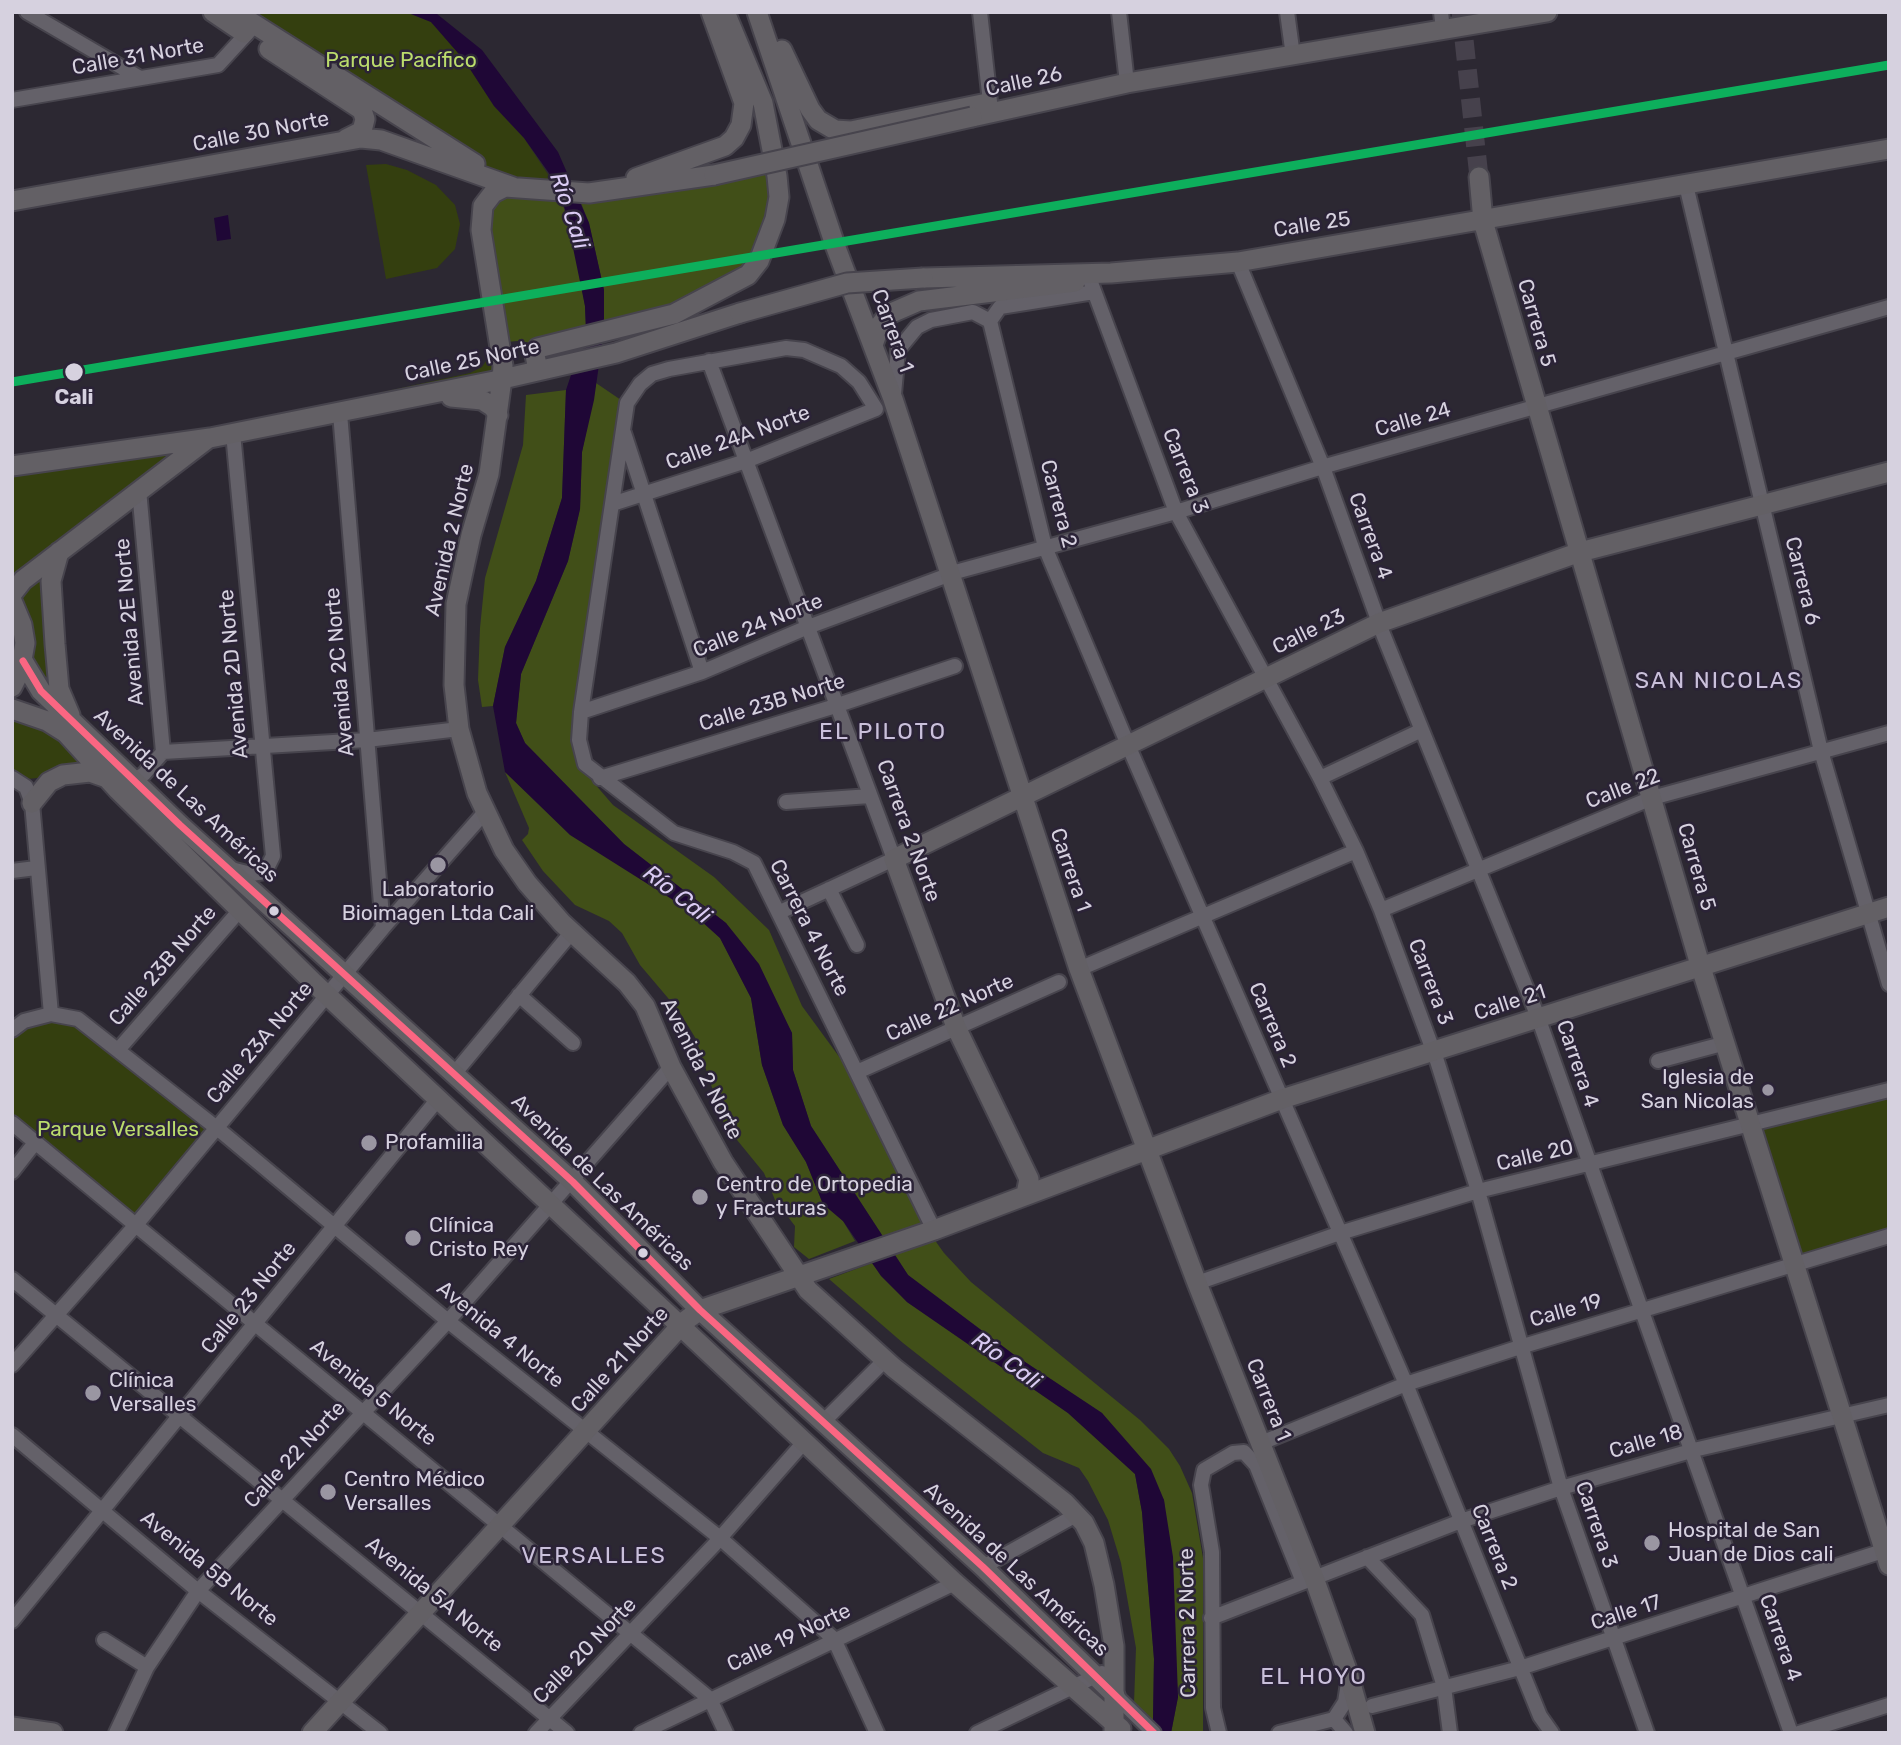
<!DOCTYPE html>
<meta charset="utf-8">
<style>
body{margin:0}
#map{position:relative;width:1901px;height:1745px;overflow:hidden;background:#2c2832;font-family:Rubik,sans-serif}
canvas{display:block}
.frame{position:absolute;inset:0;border:14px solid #d6d1df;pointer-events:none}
</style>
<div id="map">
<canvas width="1901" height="1745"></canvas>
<div class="frame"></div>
</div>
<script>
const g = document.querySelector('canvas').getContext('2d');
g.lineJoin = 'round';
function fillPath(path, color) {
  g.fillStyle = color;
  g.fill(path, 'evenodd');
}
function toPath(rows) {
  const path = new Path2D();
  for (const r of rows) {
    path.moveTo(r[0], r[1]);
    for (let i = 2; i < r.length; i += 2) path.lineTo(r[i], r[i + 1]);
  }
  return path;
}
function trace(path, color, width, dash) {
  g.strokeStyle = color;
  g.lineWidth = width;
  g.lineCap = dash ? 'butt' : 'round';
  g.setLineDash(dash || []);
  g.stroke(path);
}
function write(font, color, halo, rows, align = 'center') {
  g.font = font + ' Rubik,sans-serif';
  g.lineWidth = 5;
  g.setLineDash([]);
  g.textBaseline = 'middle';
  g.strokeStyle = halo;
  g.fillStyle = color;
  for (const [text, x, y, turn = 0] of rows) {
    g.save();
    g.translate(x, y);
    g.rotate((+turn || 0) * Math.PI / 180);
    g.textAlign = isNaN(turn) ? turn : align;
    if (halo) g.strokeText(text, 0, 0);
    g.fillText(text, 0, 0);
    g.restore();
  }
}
const green = toPath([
 [235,12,406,12,431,22,465,60,494,106,524,138,559,191,513,187],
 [386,164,407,170,436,185,455,205,460,224,455,249,437,268,386,279,366,165],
 [498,343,502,379,210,438,59,553,51,581,73,723,23,662,12,687,12,466,227,426,470,373,482,367],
 [12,709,47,721,90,772,19,780,12,778],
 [68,1016,215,1128,135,1226,12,1123,12,1030],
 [1889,1090,1889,1236,1796,1263,1750,1126]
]);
const forest = toPath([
 [773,163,765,250,726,288,604,329,604,290,589,223,577,193],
 [559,191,575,247,585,306,586,330,539,344,517,341,498,343,487,199],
 [596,383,621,400,575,711,573,747,581,768,613,805,714,877,769,930,802,1006,854,1077,929,1232,944,1253,971,1282,1140,1420,1169,1449,1180,1466,1192,1493,1203,1558,1203,1733,1171,1733,1178,1697,1164,1500,1102,1413,1013,1354,908,1275,811,1126,793,1070,792,1033,726,923,624,844,525,743,516,723,521,674,568,561,580,509,582,452],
 [566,390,562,498,536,581,505,647,493,706,482,707,478,680,480,628,485,578,523,445,526,395],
 [505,772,543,807,689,910,720,938,751,998,762,1065,783,1125,806,1162,823,1204,843,1221,855,1241,809,1259,794,1247,795,1226,775,1200,764,1173,724,1124,696,1039,679,1011,640,965,622,933,609,921,575,905,543,871,522,840,528,834,529,828],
 [872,1263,907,1302,1068,1413,1135,1474,1142,1512,1154,1659,1153,1720,1134,1703,1136,1648,1121,1563,1108,1520,1088,1481,1079,1468,1043,1453,903,1343,829,1279]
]);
const water = toPath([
 [406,12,437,14,482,50,558,152,589,223,604,290,604,329,594,400,582,452,580,509,568,561,521,674,516,723,525,743,624,844,726,923,759,964,792,1033,793,1070,811,1126,908,1275,1013,1354,1102,1413,1151,1469,1164,1500,1173,1557,1178,1697,1171,1733,1149,1733,1153,1720,1154,1659,1142,1512,1135,1474,1068,1413,907,1302,881,1276,843,1221,823,1204,806,1162,783,1125,762,1065,751,998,720,938,689,910,570,835,505,772,493,706,505,647,536,581,562,498,566,390,586,330,585,306,565,209,551,176,524,138,494,106,464,60,431,22],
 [228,215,231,239,217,241,214,218]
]);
const majorTunnel = toPath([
 [1461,12,1479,177]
]);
const minor = toPath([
 [27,12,140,78],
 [980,12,990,102],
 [1119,12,1127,83],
 [1287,12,1293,56],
 [1441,12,1443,30],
 [12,100,218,65,251,29],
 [1686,185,1821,751,1889,984],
 [1238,262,1323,467,1383,634,1538,1017,1791,1733],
 [1090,280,1176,512,1320,778,1356,851,1381,910,1437,1061,1478,1191,1561,1488,1647,1733],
 [990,321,1000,307,1094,292],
 [709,361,894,859,780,912],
 [894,394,898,350,917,327,931,320,973,312,990,321,1045,547,1128,745,1406,1384,1540,1716,1552,1733],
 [340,413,383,928],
 [624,433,702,672],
 [139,490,163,752],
 [612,504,746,461,876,409,859,382,841,366,804,350,786,348,669,369,652,374,640,384,627,403,581,712,579,740,585,764,674,833,733,852,754,863,934,1230],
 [581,712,702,672,808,627,959,571,1176,512,1329,465,1889,307],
 [12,778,26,787,32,803,51,1014],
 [600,778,829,708,955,666],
 [1320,778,1422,730],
 [135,780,144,774,163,752,367,740,459,729],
 [786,802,870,796],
 [231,869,251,874,265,872,273,856,233,433],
 [12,871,36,868],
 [829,889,857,945],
 [1381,910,1652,798,1889,733],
 [1079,969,1356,851],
 [519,995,573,1043],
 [12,1030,24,1021,51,1014,78,1019,223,1133,454,1326,720,1538,834,1639,877,1733],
 [118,1050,240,910],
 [1658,1061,1726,1043],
 [857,1072,1059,982],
 [454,1074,571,933],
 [12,1123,710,1699,726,1733],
 [12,1172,34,1144],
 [12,1279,567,1733],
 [1197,1283,1340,1233,1478,1191,1889,1090],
 [12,1365,135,1226,383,928,485,812],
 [823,1422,885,1360],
 [12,1435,198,1591,380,1733],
 [1261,1443,1406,1384,1520,1347,1889,1236],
 [1367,1557,1422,1615,1444,1687,1450,1733],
 [983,1567,1078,1514],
 [1211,1618,1461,1521,1561,1488,1698,1449,1889,1405],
 [12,1621,438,1099],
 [104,1640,147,1667],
 [1115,1695,1154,1733],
 [1372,1706,1520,1668,1889,1549],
 [1334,1719,1346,1733],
 [116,1733,147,1667,198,1591,448,1321,671,1067],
 [536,1733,714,1545,805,1441],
 [641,1733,955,1583],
 [977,1733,1102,1673],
 [1219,1733,1213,1708,1212,1552,1201,1485,1204,1470,1233,1453,1244,1452,1256,1465,1303,1582],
 [1279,1733,1334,1719,1345,1702,1348,1683],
 [1799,1733,1889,1705]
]);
const major = toPath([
 [213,12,244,33],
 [235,12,475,164],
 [757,12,835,245,893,399,1079,969,1197,1283,1314,1578,1348,1673,1365,1733],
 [269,49,362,110,365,119,362,131,346,139],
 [782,50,810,109,818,120,835,130,851,131,987,103],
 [972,117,1127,83,1547,12],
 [714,175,589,193,505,187,493,193,483,206,481,230,503,366,502,379,489,474,471,535,456,604,454,685,459,729,477,793,504,850,527,883,562,923,627,983,645,1006,671,1067,723,1162,808,1290,894,1368,1065,1503,1084,1523,1094,1543,1104,1585,1114,1646,1114,1733],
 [1479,177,1483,221,1698,958,1889,1565],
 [636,178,725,146,734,138,741,125,744,103,711,12],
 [12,201,361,138,381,140,513,187],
 [923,278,1111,273,1238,262,1889,149],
 [874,342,880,325,889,314,919,301,1075,282],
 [538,370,535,355,538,348,674,314,748,275,759,261,775,219,779,197,777,176,763,103,725,12],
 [451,397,482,400,493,407,498,415],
 [12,466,210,438,494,381,616,353,740,313],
 [59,552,51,581,55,644,59,689,70,715],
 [12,594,23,580,206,440],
 [12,601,22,625,25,643,20,671,12,687],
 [23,661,41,691,180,825,573,1182,700,1310,983,1567,1115,1695],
 [12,709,47,721,66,733,118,790,314,983,955,1583,1121,1729],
 [32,803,49,782,63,775,90,772,107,778],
 [1026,1194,1029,1179,956,1027,894,859,1379,623,1580,552,1889,472],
 [12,1727,53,1733],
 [312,1733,685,1321,700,1310,934,1230,1282,1099,1889,907]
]);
const majorBridge = toPath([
 [714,175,972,117],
 [740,313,847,283,923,278]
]);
const bus1 = toPath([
 [23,661,41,691,180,825,573,1182,700,1310,983,1567,1154,1733]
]);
const rail1 = toPath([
 [12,382,1889,65]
]);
const markers = [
 [74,372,10,"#d6d1df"],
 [438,865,9,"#9a96a2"],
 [274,911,6,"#d6d1df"],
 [1768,1090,7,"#9a96a2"],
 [369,1143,9,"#9a96a2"],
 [700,1197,9,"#9a96a2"],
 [413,1238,9,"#9a96a2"],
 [643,1253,6,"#d6d1df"],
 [93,1393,9,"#9a96a2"],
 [328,1492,9,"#9a96a2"],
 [1652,1543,9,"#9a96a2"]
];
const streetNames = [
 ["Calle 31 Norte",138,57,-10],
 ["Calle 26",1024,82,-12],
 ["Calle 30 Norte",261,132,-11],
 ["Calle 25",1312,225,-9],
 ["Carrera 5",1536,323,74],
 ["Carrera 1",892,331,70],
 ["Calle 25 Norte",472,361,-12],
 ["Calle 24",1413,420,-16],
 ["Calle 24A Norte",738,438,-20],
 ["Carrera 3",1185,471,68],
 ["Carrera 2",1058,504,75],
 ["Carrera 4",1370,536,70],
 ["Avenida 2 Norte",450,540,-77],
 ["Carrera 6",1802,581,76],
 ["Avenida 2E Norte",130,622,-95],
 ["Calle 24 Norte",758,626,-22],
 ["Calle 23",1309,632,-26],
 ["Avenida 2C Norte",340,672,-95],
 ["Avenida 2D Norte",234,674,-95],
 ["Calle 23B Norte",772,703,-17],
 ["Calle 22",1623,789,-21],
 ["Avenida de Las Américas",186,796,43],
 ["Carrera 2 Norte",908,831,70],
 ["Carrera 5",1696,867,74],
 ["Carrera 1",1070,870,71],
 ["Carrera 4 Norte",809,928,63],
 ["Calle 23B Norte",163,966,-49],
 ["Carrera 3",1430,982,69],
 ["Calle 21",1510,1003,-18],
 ["Calle 22 Norte",950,1008,-24],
 ["Carrera 2",1272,1025,67],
 ["Calle 23A Norte",260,1043,-50],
 ["Carrera 4",1577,1064,71],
 ["Avenida 2 Norte",701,1069,63],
 ["Calle 20",1535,1156,-13],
 ["Avenida de Las Américas",602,1183,44],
 ["Calle 23 Norte",249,1298,-51],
 ["Calle 19",1566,1311,-16],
 ["Avenida 4 Norte",500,1335,39],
 ["Calle 21 Norte",620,1360,-48],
 ["Avenida 5 Norte",373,1393,39],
 ["Carrera 1",1268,1400,68],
 ["Calle 18",1646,1442,-16],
 ["Calle 22 Norte",295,1455,-47],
 ["Carrera 3",1596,1525,71],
 ["Carrera 2",1494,1547,68],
 ["Avenida 5B Norte",209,1569,39],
 ["Avenida de Las Américas",1016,1570,43],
 ["Avenida 5A Norte",434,1595,39],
 ["Calle 17",1626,1613,-18],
 ["Carrera 2 Norte",1188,1623,-91],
 ["Calle 19 Norte",789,1638,-25],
 ["Carrera 4",1780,1638,71],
 ["Calle 20 Norte",585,1651,-46]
];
const parkNames = [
 ["Parque Pacífico",401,61],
 ["Parque Versalles",118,1130]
];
const stopNames = [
 ["Cali",74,398]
];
const poiNames = [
 ["Laboratorio",438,890,"center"],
 ["Bioimagen Ltda Cali",438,914,"center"],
 ["Iglesia de",1754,1078,"right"],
 ["San Nicolas",1754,1102,"right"],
 ["Profamilia",385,1143],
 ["Centro de Ortopedia",716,1185],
 ["y Fracturas",716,1209],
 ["Clínica",429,1226],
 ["Cristo Rey",429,1250],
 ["Clínica",109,1381],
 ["Versalles",109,1405],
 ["Centro Médico",344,1480],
 ["Versalles",344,1504],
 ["Hospital de San",1668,1531],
 ["Juan de Dios cali",1668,1555]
];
const waterNames = [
 ["Río Cali",569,211,71],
 ["Río Cali",677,895,38],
 ["Río Cali",1006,1361,36]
];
const neighbourhoodNames = [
 ["SAN NICOLAS",1719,681],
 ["EL PILOTO",883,732],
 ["VERSALLES",594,1556],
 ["EL HOYO",1314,1677]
];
fillPath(green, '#343f0f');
fillPath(forest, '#414f18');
fillPath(water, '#1f0736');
trace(majorTunnel, '#46414c', 19, [19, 10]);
trace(minor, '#47444d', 18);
trace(major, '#47444d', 23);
trace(minor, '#646169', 14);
trace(major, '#636065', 19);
trace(majorBridge, '#47444d', 23, []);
trace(majorBridge, '#636065', 19);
trace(bus1, '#fa6682', 7);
trace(rail1, '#0daf5c', 9);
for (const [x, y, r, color] of markers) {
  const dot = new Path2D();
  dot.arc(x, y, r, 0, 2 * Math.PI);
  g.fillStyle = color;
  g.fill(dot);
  trace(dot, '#2b2337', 2.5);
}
write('21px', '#d6d1df', '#2b2337', streetNames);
write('21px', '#bbdc6c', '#2b2337', parkNames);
write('bold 21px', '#d6d1df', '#2b2337', stopNames);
write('21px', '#d6d1df', '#2b2337', poiNames, 'left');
write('italic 23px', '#dacbf3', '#2b2337', waterNames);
g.letterSpacing = '2px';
write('23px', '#cac0db', '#2b2337', neighbourhoodNames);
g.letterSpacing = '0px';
</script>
